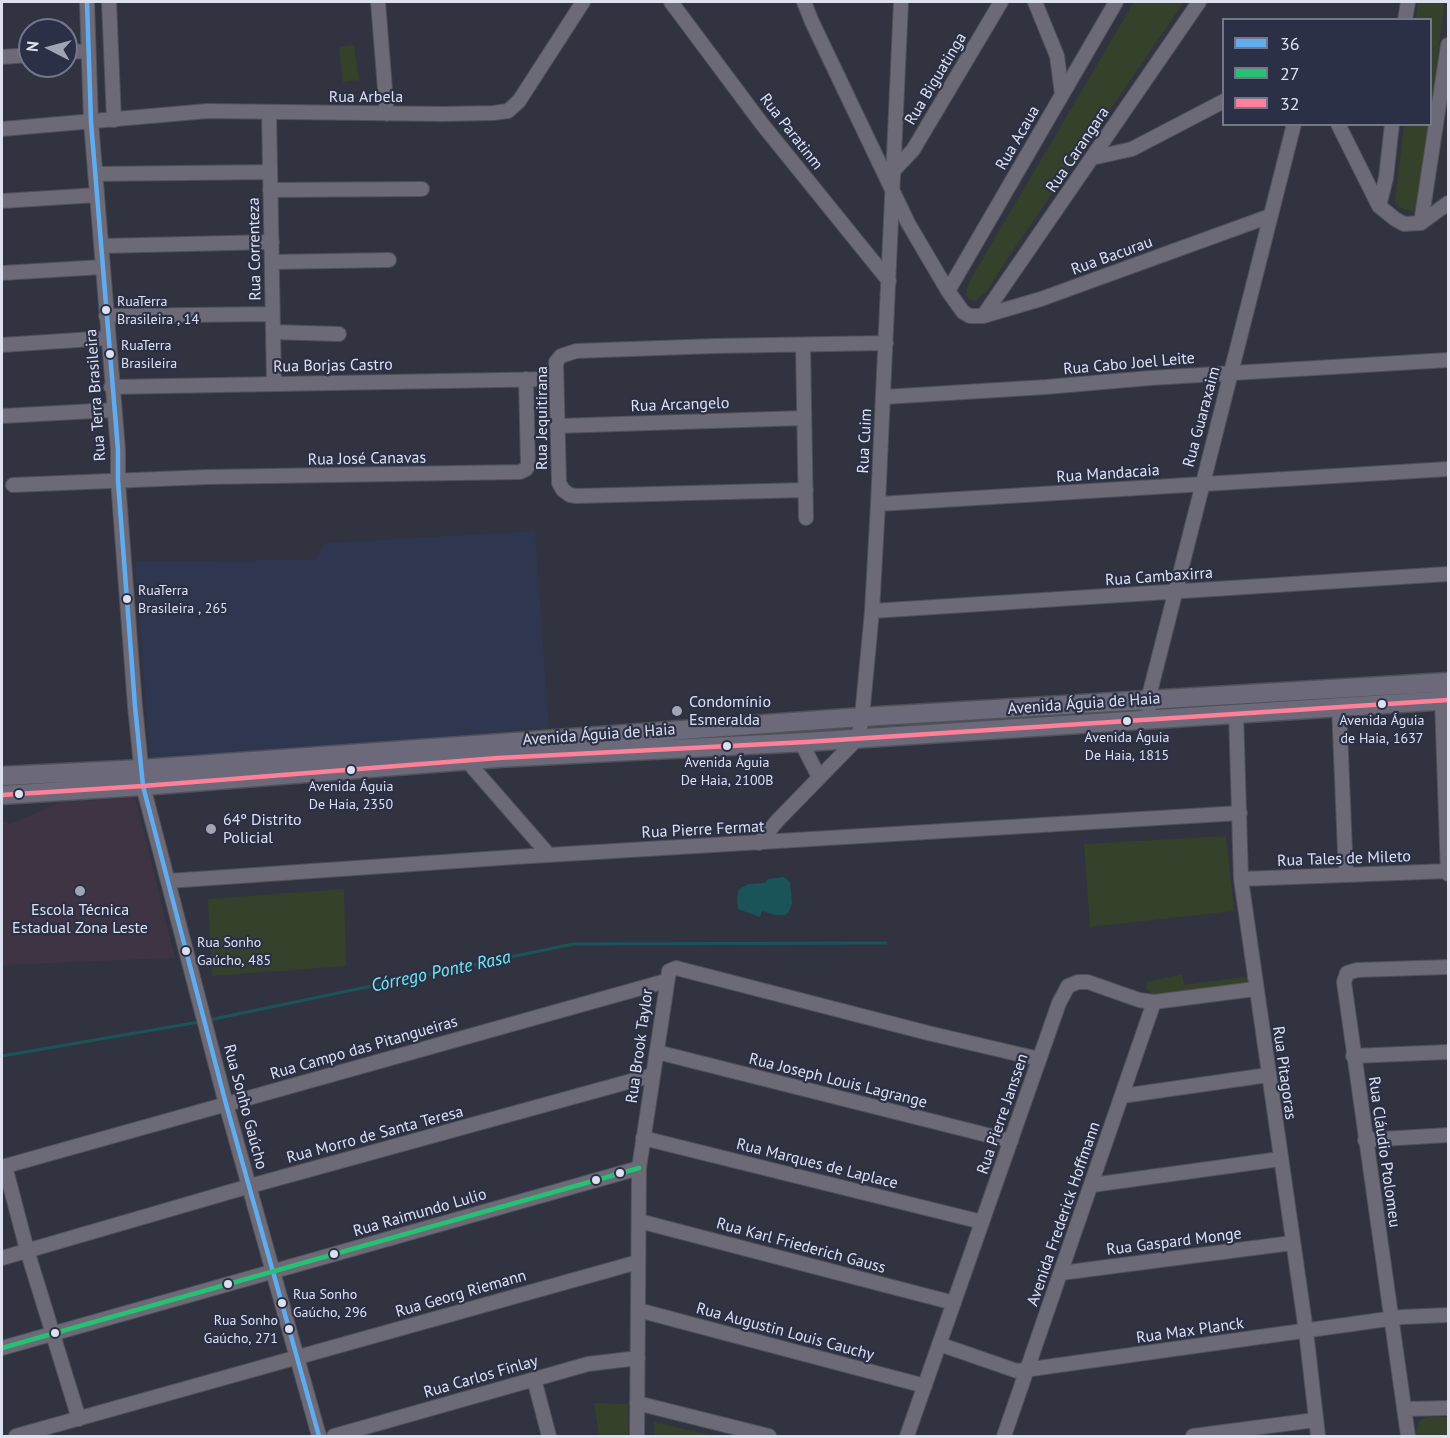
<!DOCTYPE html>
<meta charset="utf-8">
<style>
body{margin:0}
#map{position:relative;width:1450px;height:1438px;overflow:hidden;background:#313440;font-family:"PT Sans",sans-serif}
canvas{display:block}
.frame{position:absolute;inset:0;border:3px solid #dde1ef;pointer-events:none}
.legend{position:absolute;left:1222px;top:18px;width:210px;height:108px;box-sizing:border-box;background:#2b3046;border:2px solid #72778a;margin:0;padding:8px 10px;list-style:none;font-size:18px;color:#dde1ef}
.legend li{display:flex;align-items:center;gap:12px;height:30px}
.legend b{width:30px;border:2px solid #72778a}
.north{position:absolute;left:18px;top:18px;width:60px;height:60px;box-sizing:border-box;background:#2b3046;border:2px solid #72778a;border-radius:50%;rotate:276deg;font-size:16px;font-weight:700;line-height:24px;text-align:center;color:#dde1ef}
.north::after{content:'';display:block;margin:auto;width:21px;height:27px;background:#a1a4b2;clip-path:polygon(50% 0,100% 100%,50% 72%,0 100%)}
</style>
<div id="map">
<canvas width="1450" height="1438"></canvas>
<div class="frame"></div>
<ul class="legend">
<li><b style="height:8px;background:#60acee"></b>36</li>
<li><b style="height:8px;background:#26c172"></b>27</li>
<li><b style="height:8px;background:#ff8098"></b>32</li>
</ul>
<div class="north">N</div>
</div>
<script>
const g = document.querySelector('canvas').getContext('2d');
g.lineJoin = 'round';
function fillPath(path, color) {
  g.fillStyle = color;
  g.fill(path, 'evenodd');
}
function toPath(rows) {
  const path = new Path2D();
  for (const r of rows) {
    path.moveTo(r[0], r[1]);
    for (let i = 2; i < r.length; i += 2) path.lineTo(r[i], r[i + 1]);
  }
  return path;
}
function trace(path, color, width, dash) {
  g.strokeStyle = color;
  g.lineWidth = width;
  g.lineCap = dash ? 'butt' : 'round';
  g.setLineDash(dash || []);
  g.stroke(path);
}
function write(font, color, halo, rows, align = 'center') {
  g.font = font + ' "PT Sans",sans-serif';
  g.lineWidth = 4.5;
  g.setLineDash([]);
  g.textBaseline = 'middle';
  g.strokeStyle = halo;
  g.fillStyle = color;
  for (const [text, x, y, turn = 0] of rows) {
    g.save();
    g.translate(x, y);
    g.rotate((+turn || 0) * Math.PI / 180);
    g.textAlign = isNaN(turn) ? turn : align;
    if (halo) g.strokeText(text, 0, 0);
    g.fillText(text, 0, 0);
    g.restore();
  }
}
const built = toPath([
 [535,531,549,728,467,735,466,739,150,759,135,561,315,560,324,544,327,543]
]);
const education = toPath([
 [132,798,136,801,175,958,2,965,2,822,11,824,61,802]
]);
const green = toPath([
 [1134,2,1184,2,1009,256,985,294,983,293,976,301,969,299,966,294,969,282],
 [1418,2,1434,2,1442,3,1444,6,1431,110,1430,20,1416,19],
 [354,45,359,80,343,82,339,47],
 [1404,125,1429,125,1419,207,1412,211,1401,208,1395,201],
 [549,728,549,733,466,739,466,735],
 [1226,836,1234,911,1090,927,1084,844],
 [344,889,346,966,212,976,208,899],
 [1182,974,1184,985,1253,976,1255,989,1165,1002,1146,989,1147,982],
 [594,1403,628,1404,628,1436,599,1436],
 [1428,1417,1448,1417,1448,1436,1415,1436,1420,1420],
 [654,1422,713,1436,655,1436]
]);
const water = toPath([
 [784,877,790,882,792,903,789,912,785,915,775,915,762,911,760,917,738,909,737,899,739,889,749,884,765,883,768,879]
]);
const stream = toPath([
 [209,1020,573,944,886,943],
 [2,1056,199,1022]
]);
const minor = toPath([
 [87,2,91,122,118,450,118,481,135,706,143,786,226,1104,319,1436],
 [109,2,114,120],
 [378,2,387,114],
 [671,2,762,124,889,281],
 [804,2,812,22,908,223,948,291,963,312,970,316,983,316,1041,299,1270,216],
 [1035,2,1057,56,1062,94],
 [1405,20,1408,2],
 [66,52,88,51],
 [2,57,30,55],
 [269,113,274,384],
 [1338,124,1379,206,1395,219,1404,224,1421,223,1448,203],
 [2,129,208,111,442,114,493,113,508,111,519,101,583,2],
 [1092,158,1132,149,1224,101],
 [895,169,913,150,1001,2],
 [95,174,270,172],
 [270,190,422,189],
 [2,201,97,195],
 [1379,206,1386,178,1392,124],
 [1421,223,1448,45],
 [101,246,272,242],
 [272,262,389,260],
 [2,273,103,267],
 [948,291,1116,2],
 [106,316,272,314],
 [983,316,1199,2],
 [273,332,339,334],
 [2,345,108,338],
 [803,345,806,518],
 [111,387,555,379],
 [884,397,1046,387,1150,378,1448,360],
 [2,416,113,410],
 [557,426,804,418],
 [13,485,207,477,520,472,526,469,528,466,526,379],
 [806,490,576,496,570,495,563,490,559,483,556,362,561,356,576,351,715,346,886,343],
 [878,504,1448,469],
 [872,611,1448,574],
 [1442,700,1448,874],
 [1339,707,1346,875],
 [1236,712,1241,879,1306,1331,1318,1436],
 [1149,718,1148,700,1294,124],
 [801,742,819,777],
 [467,761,549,855],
 [759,843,777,821,858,738,862,717,872,611,878,504,901,2],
 [1241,879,1448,871],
 [168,881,515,857,1240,813],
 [657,1052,1011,1141],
 [1353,1056,1448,1052],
 [1122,1096,1268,1075],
 [643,1138,982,1222],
 [1365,1140,1448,1135],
 [5,1166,27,1250,79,1419],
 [2,1167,666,981],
 [1092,1185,1280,1159],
 [639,1221,954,1303],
 [2,1258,250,1186,653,1075],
 [1061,1273,1292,1243],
 [638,1310,925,1386],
 [939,1344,1017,1371,1402,1317,1448,1315],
 [2,1348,639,1168],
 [534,1379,549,1436],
 [637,1403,769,1436],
 [1405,1409,1448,1408],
 [16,1436,638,1262],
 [334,1436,588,1364,638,1358],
 [637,1436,639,1168,669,971,676,968,928,1033,1039,1059],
 [907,1436,1059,1003,1068,986,1078,982,1088,982,1139,1000,1154,1002,1255,989],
 [1004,1436,1154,1002],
 [1193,1436,1315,1420],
 [1408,1436,1344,982,1347,973,1357,970,1448,967]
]);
const major = toPath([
 [2,776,141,769,862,717,1448,682],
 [2,795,143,786,498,758,806,742,1448,700]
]);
const bus1 = toPath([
 [87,2,91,122,118,450,118,481,135,706,143,786,226,1104,319,1436]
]);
const bus2 = toPath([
 [2,1348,639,1168]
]);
const bus3 = toPath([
 [2,795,143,786,498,758,806,742,1448,700]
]);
const markers = [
 [106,310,5,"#dde1ef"],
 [110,354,5,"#dde1ef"],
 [127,599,5,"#dde1ef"],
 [1382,704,5,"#dde1ef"],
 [677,711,6,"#a1a4b2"],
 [1127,721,5,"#dde1ef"],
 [727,746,5,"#dde1ef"],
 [351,770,5,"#dde1ef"],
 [19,794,5,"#dde1ef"],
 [211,829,6,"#a1a4b2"],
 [80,891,6,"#a1a4b2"],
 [186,951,5,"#dde1ef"],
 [620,1173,5,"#dde1ef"],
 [596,1180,5,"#dde1ef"],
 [334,1254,5,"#dde1ef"],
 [228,1284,5,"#dde1ef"],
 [282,1303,5,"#dde1ef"],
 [289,1329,5,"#dde1ef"],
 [55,1333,5,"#dde1ef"]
];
const busNames = [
 ["RuaTerra",117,302],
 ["Brasileira , 14",117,320],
 ["RuaTerra",121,346],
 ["Brasileira",121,364],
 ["RuaTerra",138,591],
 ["Brasileira , 265",138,609],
 ["Avenida Águia",1382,721,"center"],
 ["de Haia, 1637",1382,739,"center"],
 ["Avenida Águia",1127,738,"center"],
 ["De Haia, 1815",1127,756,"center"],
 ["Avenida Águia",727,763,"center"],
 ["De Haia, 2100B",727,781,"center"],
 ["Avenida Águia",351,787,"center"],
 ["De Haia, 2350",351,805,"center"],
 ["Rua Sonho",197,943],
 ["Gaúcho, 485",197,961],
 ["Rua Sonho",293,1295],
 ["Gaúcho, 296",293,1313],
 ["Rua Sonho",278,1321,"right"],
 ["Gaúcho, 271",278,1339,"right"]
];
const streetNames = [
 ["Rua Biguatinga",936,79,-59],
 ["Rua Arbela",366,97],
 ["Rua Paratinm",791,132,52],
 ["Rua Acaua",1018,138,-60],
 ["Rua Carangara",1078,150,-56],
 ["Rua Correnteza",255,249,-91],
 ["Rua Bacurau",1112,256,-20],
 ["Rua Cabo Joel Leite",1129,364,-5],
 ["Rua Borjas Castro",333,366,-1],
 ["Rua Terra Brasileira",96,395,-94],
 ["Rua Arcangelo",680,405,-2],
 ["Rua Guaraxaim",1202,417,-75],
 ["Rua Jequitirana",542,418,-90],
 ["Rua Cuim",865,441,-87],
 ["Rua José Canavas",367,459,-1],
 ["Rua Mandacaia",1108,474,-4],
 ["Rua Cambaxirra",1159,577,-4],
 ["Avenida Águia de Haia",1084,704,-4],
 ["Avenida Águia de Haia",599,735,-4],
 ["Rua Pierre Fermat",703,830,-3],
 ["Rua Tales de Mileto",1344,859,-2],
 ["Rua Brook Taylor",640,1046,-82],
 ["Rua Campo das Pitangueiras",364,1048,-16],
 ["Rua Pitagoras",1284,1073,82],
 ["Rua Joseph Louis Lagrange",838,1081,14],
 ["Rua Sonho Gaúcho",245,1107,75],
 ["Rua Pierre Janssen",1003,1114,-71],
 ["Rua Morro de Santa Teresa",375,1135,-15],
 ["Rua Cláudio Ptolomeu",1384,1152,82],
 ["Rua Marques de Laplace",817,1164,14],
 ["Rua Raimundo Lulio",420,1213,-16],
 ["Avenida Frederick Hoffmann",1064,1214,-71],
 ["Rua Gaspard Monge",1174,1242,-7],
 ["Rua Karl Friederich Gauss",801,1246,15],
 ["Rua Georg Riemann",461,1294,-16],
 ["Rua Max Planck",1190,1331,-8],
 ["Rua Augustin Louis Cauchy",785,1332,15],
 ["Rua Carlos Finlay",481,1377,-16]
];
const poiNames = [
 ["Condomínio",689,702],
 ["Esmeralda",689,720],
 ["64º Distrito",223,820],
 ["Policial",223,838],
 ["Escola Técnica",80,910,"center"],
 ["Estadual Zona Leste",80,928,"center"]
];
const waterNames = [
 ["Córrego Ponte Rasa",441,972,-12]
];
fillPath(built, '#2f364f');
fillPath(education, '#3f3443');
fillPath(green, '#35412a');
fillPath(water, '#1a5459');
trace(stream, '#1a5459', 3);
trace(minor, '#4e515a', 16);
trace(major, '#4e515a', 21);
trace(minor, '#6c6a77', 14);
trace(major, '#6c6a7a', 18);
trace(bus1, '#60acee', 4.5);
trace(bus2, '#26c172', 4.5);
trace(bus3, '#ff8098', 4.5);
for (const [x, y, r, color] of markers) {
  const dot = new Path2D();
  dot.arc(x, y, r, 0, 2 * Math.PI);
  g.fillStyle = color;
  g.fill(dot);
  trace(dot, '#2b3046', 2);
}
write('14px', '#dde1ef', '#2b3046', busNames, 'left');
write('16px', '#dde1ef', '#2b3046', streetNames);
write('16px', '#dde1ef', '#2b3046', poiNames, 'left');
write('italic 18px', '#72e9f2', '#2b3046', waterNames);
</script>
